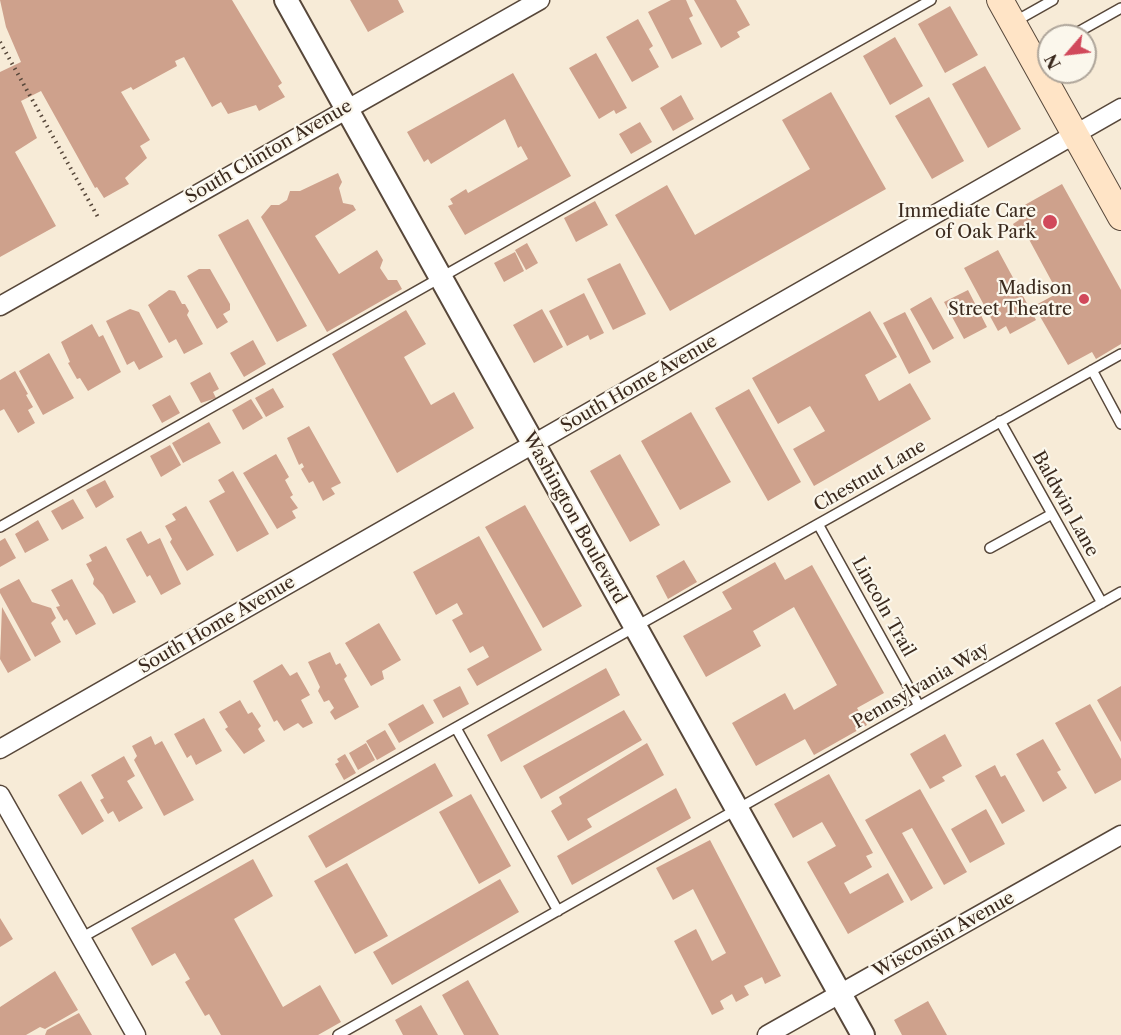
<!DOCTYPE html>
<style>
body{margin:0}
#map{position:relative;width:1121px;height:1035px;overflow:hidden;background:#f7ebd7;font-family:"Libre Caslon Text",serif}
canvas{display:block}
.north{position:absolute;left:1037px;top:24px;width:60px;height:60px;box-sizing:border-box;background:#fbf7ec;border:2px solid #aea59a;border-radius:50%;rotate:242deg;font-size:16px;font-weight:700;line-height:24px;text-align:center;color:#3b2a1e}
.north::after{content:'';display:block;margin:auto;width:21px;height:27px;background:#d1495b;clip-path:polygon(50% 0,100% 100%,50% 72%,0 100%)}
</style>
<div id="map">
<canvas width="1121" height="1035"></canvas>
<div class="north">N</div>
</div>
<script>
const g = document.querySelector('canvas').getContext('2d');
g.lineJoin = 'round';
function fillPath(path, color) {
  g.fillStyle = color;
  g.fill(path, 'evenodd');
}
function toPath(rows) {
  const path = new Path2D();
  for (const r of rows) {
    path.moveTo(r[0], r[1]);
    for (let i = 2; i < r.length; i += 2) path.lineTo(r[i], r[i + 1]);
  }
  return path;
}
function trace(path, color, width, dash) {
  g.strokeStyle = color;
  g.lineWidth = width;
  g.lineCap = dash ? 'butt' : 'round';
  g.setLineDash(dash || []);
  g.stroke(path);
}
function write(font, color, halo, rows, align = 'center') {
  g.font = font + ' "Libre Caslon Text",serif';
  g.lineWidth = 4.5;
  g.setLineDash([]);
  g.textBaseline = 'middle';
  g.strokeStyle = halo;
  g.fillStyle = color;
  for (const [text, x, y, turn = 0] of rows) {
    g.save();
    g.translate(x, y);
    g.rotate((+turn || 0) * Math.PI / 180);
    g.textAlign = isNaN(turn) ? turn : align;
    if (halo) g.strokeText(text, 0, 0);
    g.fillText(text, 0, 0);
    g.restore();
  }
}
const building = toPath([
 [0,0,232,0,282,83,278,86,285,97,259,111,256,105,228,114,221,102,212,107,184,57,175,61,177,66,133,90,131,87,121,92,150,140,140,146,147,158,125,178,129,184,104,198,97,187,95,188,41,91,21,101,37,138,15,152,56,226,0,257,0,72,21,62,6,27],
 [350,0,398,0,404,12,368,32],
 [671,0,686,0,693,16,689,18,702,44,672,59,648,12],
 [694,0,736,0,750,25,737,32,740,37,721,48],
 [950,6,978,55,945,73,918,24],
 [638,19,653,46,649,49,659,67,632,82,606,37],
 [895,37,923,86,890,105,863,56],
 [596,53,627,108,616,114,614,110,599,119,569,68],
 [985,66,1021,129,988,148,952,84],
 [513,73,571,176,465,235,448,206,453,204,450,199,466,189,468,193,528,159,521,146,518,148,505,119,431,164,428,159,424,162,407,132],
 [831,92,886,189,670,311,615,215,667,185,695,235,810,169,782,120],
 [681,95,694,119,673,131,660,108],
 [929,97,964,161,932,179,895,116],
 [640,122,652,142,631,154,619,134],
 [338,173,342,182,339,188,343,203,353,205,356,210,315,236,339,274,377,250,383,260,380,268,388,280,397,280,402,289,327,332,261,217,271,205,279,205,287,200,290,191,300,191],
 [1062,184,1121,290,1121,344,1096,359,1092,352,1068,365,1034,306,1058,293,1025,232,1019,236,1013,224,1019,220,1014,211],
 [595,201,608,225,576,242,564,218],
 [248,219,307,326,277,342,218,235],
 [527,243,538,263,526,270,515,250],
 [998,250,1036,320,1010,334,1006,326,998,331,964,268],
 [515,252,524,271,504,282,494,263],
 [620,263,646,314,613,330,587,279],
 [199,269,210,269,230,304,230,310,223,314,228,322,217,329,187,276],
 [169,290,175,291,182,304,185,304,189,311,187,315,203,344,184,354,176,339,169,343,148,305],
 [968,290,987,327,964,339,944,302],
 [584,293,604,333,590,340,588,335,567,346,549,311],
 [931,297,954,338,933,350,910,309],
 [130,309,139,312,163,357,139,370,134,361,127,365,106,321],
 [542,309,563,347,534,363,513,325],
 [406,310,426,344,404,357,431,405,454,392,474,428,397,473,332,354],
 [870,311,897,357,865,375,879,401,910,383,931,419,814,486,793,449,825,431,810,406,778,424,752,378],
 [905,312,931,362,909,374,883,323],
 [92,324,99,337,103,335,121,372,88,391,80,378,77,379,68,363,70,362,61,342],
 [253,340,266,364,244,377,230,353],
 [49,353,74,398,43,415,19,371],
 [15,371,28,394,26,395,33,407,28,410,35,423,18,433,4,409,0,411,0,380],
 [210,372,219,389,213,392,216,398,201,403,190,383],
 [273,388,284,407,266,417,255,398],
 [749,389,801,482,768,501,715,408],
 [170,395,180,413,162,423,152,405],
 [251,399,263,418,243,430,232,410],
 [691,412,731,482,680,510,641,441],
 [209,422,221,443,183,463,172,443],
 [309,426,341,483,331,488,335,494,323,501,313,481,309,483,301,469,304,467,302,463,299,465,287,438],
 [170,445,181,465,161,477,150,456],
 [276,454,289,477,285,480,293,495,290,497,298,508,292,511,296,518,277,529,243,473],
 [620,454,660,525,630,542,590,471],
 [233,471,269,534,237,552,209,501,225,492,218,480],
 [105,480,114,497,96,508,86,490],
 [73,499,84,518,62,530,51,511],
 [525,505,582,606,543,628,485,527],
 [186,506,214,555,187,571,170,542,172,539,165,526,176,520,172,514],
 [38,520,49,540,25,553,15,534],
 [141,531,148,544,160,538,181,584,161,595,150,575,147,577,126,539],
 [479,536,542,650,477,686,467,669,489,657,483,646,470,653,452,620,463,614,457,603,436,615,413,572],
 [5,538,16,558,0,567,0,541],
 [106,546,136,602,113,614,103,595,93,584,94,579,86,564,92,561,89,555],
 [684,560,697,582,668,599,656,576],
 [775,562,785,580,812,565,884,693,857,708,867,725,814,755,805,739,756,766,732,723,785,693,794,710,837,685,794,607,753,631,761,646,706,677,683,636,732,609,722,592],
 [19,579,32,602,51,608,56,618,51,623,61,642,35,657,0,593,0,589],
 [72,579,96,624,76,635,67,619,64,621,56,607,60,606,51,590],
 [2,607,31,660,8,673,0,659],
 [379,623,401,660,382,671,384,679,371,686,345,643],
 [330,652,336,665,340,663,347,676,344,679,359,707,335,720,330,712,334,708,329,700,324,702,318,691,320,687,308,662],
 [282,664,290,676,297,672,310,695,301,700,313,723,303,728,298,723,284,731,277,720,274,722,253,681],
 [606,668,620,695,501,762,487,735],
 [460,686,469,704,443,718,433,700],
 [1121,686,1121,742,1097,700],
 [240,700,248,714,252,712,261,726,258,729,265,741,244,754,225,729,228,727,219,712],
 [423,704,434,723,399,743,388,724],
 [1090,704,1121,759,1121,780,1095,794,1055,723],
 [624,710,642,740,541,799,523,766],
 [204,718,222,751,196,765,191,755,187,758,174,734],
 [385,730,396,749,377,760,366,741],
 [945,734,962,766,942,777,945,781,930,789,910,754],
 [151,736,155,745,162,741,194,800,164,816,134,760,137,756,132,746],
 [1043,739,1061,770,1057,772,1067,788,1043,802,1016,754],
 [366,743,375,760,358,770,349,753],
 [647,743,664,775,587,819,592,827,568,841,551,811,562,804,559,797],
 [345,754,356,773,344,780,335,764,339,762,337,759],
 [124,756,135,776,127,781,143,808,119,822,113,811,108,814,100,800,104,798,91,775],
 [435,763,453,796,326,868,308,836],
 [995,765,1001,777,1005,775,1025,811,1002,824,975,776],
 [829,774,873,853,866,856,872,867,844,883,850,894,888,873,904,902,848,934,807,862,836,846,822,822,793,838,774,804],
 [81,781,104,821,82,835,58,795],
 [676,788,691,818,572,885,557,856],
 [920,789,967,872,944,885,912,828,902,833,933,888,911,901,865,820],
 [471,794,511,866,479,884,439,812],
 [986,809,1005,844,970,863,951,829],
 [710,840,781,976,765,984,762,977,744,986,749,995,736,1002,732,994,720,1001,724,1009,712,1015,674,941,696,929,712,961,726,953,693,889,673,900,656,868],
 [253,859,273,896,234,919,283,1007,320,985,341,1022,318,1035,221,1035,209,1014,205,1016,185,982,190,979,175,953,152,966,131,928],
 [347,863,388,936,355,954,314,881],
 [500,879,519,912,392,985,373,952],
 [0,918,13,939,0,947],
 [55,971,78,1010,45,1029,40,1027,26,1035,0,1035,0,1007],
 [468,980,499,1035,464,1035,442,995],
 [928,1001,947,1035,902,1035,894,1020],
 [421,1005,438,1035,403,1035,395,1020],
 [79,1013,92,1035,45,1035,47,1030]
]);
const path = toPath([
 [0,42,99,219]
]);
const service = toPath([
 [1014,22,1053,0],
 [1071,36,1121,8],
 [1033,57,1049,48],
 [1092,370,1121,424],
 [1000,421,1102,603],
 [818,524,919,706],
 [0,527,931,0],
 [990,548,1052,514],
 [456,728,558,911],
 [81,938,1121,354],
 [338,1035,1121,592]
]);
const minor = toPath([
 [0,306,540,0],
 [0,749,1121,108],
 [0,795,136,1035],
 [767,1035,1121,835]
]);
const tertiary = toPath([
 [286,0,863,1035]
]);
const secondary = toPath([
 [1000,0,1121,217]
]);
const markers = [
 [1050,222,8,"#d1495b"],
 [1084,299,6,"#d1495b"]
];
const streetNames = [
 ["South Clinton Avenue",269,152,-30],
 ["South Home Avenue",639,384,-30],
 ["Chestnut Lane",870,476,-30],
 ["Baldwin Lane",1065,504,61],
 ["Washington Boulevard",574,518,61],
 ["Lincoln Trail",883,607,61],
 ["South Home Avenue",217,625,-30],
 ["Pennsylvania Way",921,686,-30],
 ["Wisconsin Avenue",944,935,-29]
];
const poiNames = [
 ["Immediate Care",1036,212],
 ["of Oak Park",1036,233],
 ["Madison",1072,289],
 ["Street Theatre",1072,310]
];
fillPath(building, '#cea18c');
trace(service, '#57473a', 12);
trace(minor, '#57473a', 21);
trace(tertiary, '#57473a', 26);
trace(secondary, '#57473a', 28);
trace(path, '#57473a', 4, [1.5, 4.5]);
trace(service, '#fff', 9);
trace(minor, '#fff', 18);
trace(tertiary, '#fff', 22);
trace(secondary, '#ffe4c6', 26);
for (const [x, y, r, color] of markers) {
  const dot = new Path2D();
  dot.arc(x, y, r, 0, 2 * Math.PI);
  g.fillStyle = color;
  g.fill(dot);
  trace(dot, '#fbf7ec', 2);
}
write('18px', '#3b2a1e', '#fbf7ec', streetNames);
write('18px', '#3b2a1e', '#fbf7ec', poiNames, 'right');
</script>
